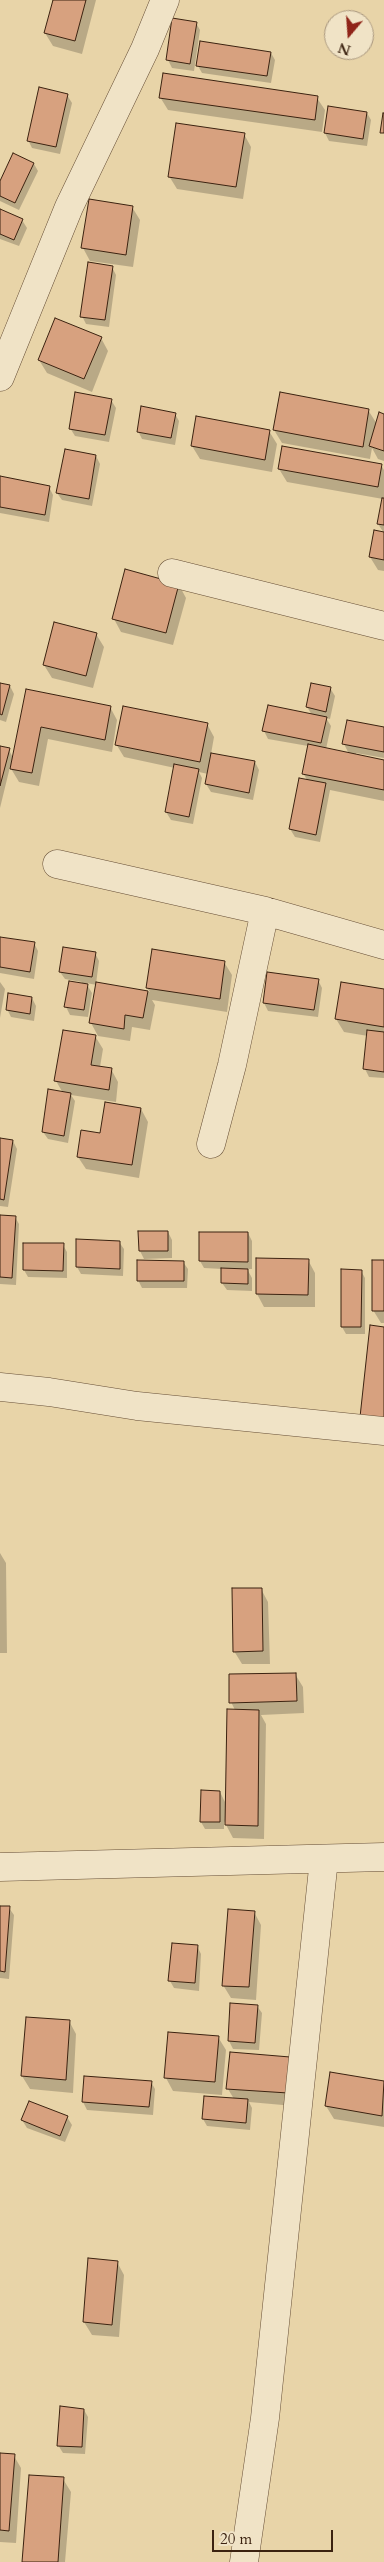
<!DOCTYPE html>
<style>
body{margin:0}
#map{position:relative;width:384px;height:2562px;overflow:hidden;background:#e8d4a8;font-family:Cardo,serif}
canvas{display:block}
.north{position:absolute;left:324px;top:10px;width:50px;height:50px;box-sizing:border-box;background:#f0e3c6;border:1px solid #a8967d;border-radius:50%;rotate:198deg;font-size:14px;font-weight:700;line-height:20px;text-align:center;color:#3b2210}
.north::after{content:'';display:block;margin:auto;width:18px;height:22px;background:#8f2418;clip-path:polygon(50% 0,100% 100%,50% 72%,0 100%)}
.scale{position:absolute;left:212px;top:2530px;width:121px;height:22px;box-sizing:border-box;border:2px solid #3b2210;border-top:0;padding-left:6px;font-size:15px;line-height:18px;white-space:nowrap;color:#3b2210;-webkit-text-stroke:4px #f0e3c6;paint-order:stroke}
</style>
<div id="map">
<canvas width="384" height="2562"></canvas>
<div class="north">N</div>
<div class="scale">20 m</div>
</div>
<script>
const g = document.querySelector('canvas').getContext('2d');
g.lineJoin = 'round';
function fillPath(path, color) {
  g.fillStyle = color;
  g.fill(path, 'evenodd');
}
function toPath(rows) {
  const path = new Path2D();
  for (const r of rows) {
    path.moveTo(r[0], r[1]);
    for (let i = 2; i < r.length; i += 2) path.lineTo(r[i], r[i + 1]);
  }
  return path;
}
function trace(path, color, width, dash) {
  g.strokeStyle = color;
  g.lineWidth = width;
  g.lineCap = dash ? 'butt' : 'round';
  g.setLineDash(dash || []);
  g.stroke(path);
}
const shadow = toPath([
 [54,0,96,0,82,54,53,46,45,33],
 [196,23,200,30,194,71,172,68,168,60],
 [271,53,275,60,271,83,202,73,198,66],
 [67,95,72,103,60,154,32,148,28,140],
 [160,97,317,98,325,110,322,132,168,110],
 [329,107,367,113,371,120,367,146,329,141,325,133],
 [244,134,251,147,243,199,177,189,169,176],
 [34,164,38,171,19,210,0,201,0,184],
 [132,207,140,220,133,267,90,261,83,248],
 [0,211,22,220,27,228,19,246,0,239],
 [112,267,116,275,109,327,86,324,82,316],
 [101,338,108,351,92,392,47,373,39,360],
 [111,400,116,408,109,442,75,436,70,428],
 [368,410,377,424,384,415,384,461,378,459,372,448,370,459,282,443,274,430],
 [175,414,179,421,175,445,142,439,138,431],
 [269,431,277,444,272,472,200,459,192,446],
 [96,456,100,464,92,506,62,500,57,493],
 [381,465,384,470,384,571,378,570,370,557,384,533,378,524,383,499,287,482,279,469],
 [0,478,49,487,53,495,49,522,0,513],
 [179,585,186,598,173,645,121,632,114,619],
 [96,634,104,647,93,688,52,678,44,665],
 [0,684,10,686,14,694,6,722,0,720],
 [330,688,335,696,330,719,326,718,331,726,326,749,349,754,344,744,384,729,384,758,356,753,356,755,384,761,384,801,330,790,320,842,295,837,290,829,307,780,303,773,308,746,268,739,264,731,312,715,307,707],
 [27,690,110,707,117,720,112,752,48,739,39,786,19,782,10,767,0,808,0,747,9,750,13,758],
 [207,724,214,737,211,754,255,762,259,770,253,800,211,792,206,784,208,774,199,772,202,778,193,824,171,820,166,812,175,768,124,757,116,744],
 [0,938,34,943,38,951,34,979,0,973],
 [95,953,99,961,96,984,150,992,147,988,224,962,232,975,227,1012,152,1000,155,1005,150,1030,132,1027,130,1041,98,1036,91,1023,97,985,86,983,92,993,88,1017,70,1015,66,1007,82,982,65,979,60,972],
 [268,973,318,980,322,988,318,1017,268,1011,264,1003],
 [0,982,5,989,0,1018],
 [384,990,384,1078,369,1077,365,1069,368,1036,344,1032,336,1019],
 [32,998,36,1006,34,1021,11,1017,7,1009],
 [95,1036,103,1049,100,1067,111,1069,118,1082,116,1102,71,1095,75,1101,68,1143,48,1139,43,1132,63,1093,56,1081],
 [141,1109,148,1122,139,1178,86,1169,78,1157,101,1134],
 [0,1140,13,1141,17,1149,8,1207,0,1206],
 [0,1216,15,1217,19,1224,16,1285,0,1284],
 [139,1232,168,1232,172,1240,172,1258,144,1259,140,1251],
 [248,1233,252,1241,252,1269,247,1269,252,1278,252,1291,227,1290,222,1283,222,1269,204,1268,200,1261],
 [119,1242,124,1249,123,1276,81,1274,77,1267],
 [63,1245,67,1252,67,1278,28,1277,24,1270],
 [257,1259,308,1260,315,1273,315,1307,264,1307,257,1294],
 [384,1261,384,1323,381,1323,373,1310],
 [183,1262,188,1269,187,1288,142,1288,138,1280],
 [361,1271,365,1278,365,1334,346,1334,342,1327],
 [0,1553,6,1563,7,1653,0,1653],
 [261,1589,268,1602,270,1664,242,1664,234,1651],
 [295,1674,303,1687,304,1713,261,1715,266,1724,264,1839,233,1838,224,1821,224,1829,205,1829,201,1822,220,1792,226,1804,235,1710,231,1702],
 [0,1907,9,1908,14,1915,9,1979,0,1978],
 [254,1912,261,1925,256,2000,231,1998,223,1985],
 [197,1946,201,1954,199,1991,174,1988,170,1981],
 [257,2006,262,2013,259,2050,233,2049,229,2041],
 [27,2018,69,2021,76,2034,73,2093,30,2089,22,2076],
 [169,2034,218,2037,226,2050,222,2095,173,2091,166,2078],
 [290,2058,294,2106,249,2102,252,2108,250,2130,207,2126,203,2119,234,2099,228,2089],
 [332,2073,384,2082,384,2127,334,2119,326,2106],
 [85,2077,151,2082,155,2089,153,2115,87,2110,83,2102],
 [67,2117,72,2125,65,2142,27,2128,22,2120],
 [117,2262,124,2275,119,2337,92,2335,84,2322],
 [84,2410,88,2417,85,2454,63,2453,58,2445],
 [0,2454,14,2456,21,2468,16,2543,0,2542],
 [63,2479,71,2492,65,2562,24,2562]
]);
const building = toPath([
 [53,0,86,0,75,41,44,33,53,0],
 [172,18,197,22,190,64,166,60,172,18],
 [200,41,271,52,267,76,196,66,200,41],
 [163,73,318,96,315,120,159,98,163,73],
 [39,87,68,94,56,147,27,141,39,87],
 [328,106,367,112,363,139,324,133,328,106],
 [383,113,384,113,384,133,380,133,383,113],
 [176,123,245,133,236,187,168,177,176,123],
 [13,153,34,163,15,203,0,196,0,181,13,153],
 [89,199,133,206,126,255,81,248,89,199],
 [0,209,23,219,14,240,0,234,0,209],
 [88,262,113,266,105,320,80,317,88,262],
 [55,318,102,337,84,379,38,360,55,318],
 [75,392,112,399,105,435,69,429,75,392],
 [280,392,369,409,363,447,273,430,280,392],
 [141,406,176,413,171,438,137,432,141,406],
 [379,412,384,414,384,451,369,446,379,412],
 [196,416,270,430,265,460,191,446,196,416],
 [282,446,382,464,378,487,278,469,282,446],
 [65,449,96,455,89,499,56,493,65,449],
 [0,476,50,486,45,515,0,507,0,476],
 [382,498,384,498,384,525,377,524,382,498],
 [374,530,384,532,384,560,369,557,374,530],
 [125,569,179,584,166,633,112,619,125,569],
 [54,622,97,633,86,676,43,665,54,622],
 [0,683,10,685,2,715,0,714,0,683],
 [311,683,331,687,326,712,306,707,311,683],
 [26,689,111,706,105,740,41,727,32,773,10,769,26,689],
 [268,705,327,717,321,743,262,731,268,705],
 [123,706,208,723,200,762,115,745,123,706],
 [347,720,384,727,384,752,342,744,347,720],
 [308,744,384,760,384,790,302,774,308,744],
 [0,746,10,748,0,786,0,746],
 [211,753,255,761,249,793,205,784,211,753],
 [174,764,199,769,189,817,165,812,174,764],
 [299,778,326,783,316,835,289,829,299,778],
 [0,937,35,942,30,972,0,967,0,937],
 [63,947,96,952,92,977,59,972,63,947],
 [152,949,225,961,220,999,146,988,152,949],
 [267,972,319,979,314,1010,263,1003,267,972],
 [69,981,88,984,84,1010,64,1007,69,981],
 [96,982,148,991,143,1018,125,1015,124,1029,89,1023,96,982],
 [341,982,384,989,384,1027,335,1019,341,982],
 [8,993,32,997,30,1014,6,1010,8,993],
 [63,1030,96,1035,91,1065,112,1068,109,1090,54,1081,63,1030],
 [367,1030,384,1032,384,1072,363,1069,367,1030],
 [48,1089,71,1093,64,1136,42,1132,48,1089],
 [105,1102,141,1108,132,1165,77,1157,81,1130,100,1133,105,1102],
 [0,1138,13,1140,4,1200,0,1199,0,1138],
 [0,1215,16,1216,12,1278,0,1277,0,1215],
 [138,1231,168,1231,168,1251,139,1251,138,1231],
 [199,1232,248,1232,248,1262,199,1261,199,1232],
 [76,1239,120,1241,120,1269,76,1267,76,1239],
 [23,1243,64,1243,63,1271,23,1270,23,1243],
 [256,1258,309,1259,308,1295,256,1294,256,1258],
 [137,1260,184,1261,184,1281,137,1281,137,1260],
 [372,1260,384,1260,384,1311,372,1311,372,1260],
 [221,1268,248,1269,248,1284,221,1283,221,1268],
 [341,1269,362,1270,361,1327,341,1327,341,1269],
 [370,1325,384,1327,384,1420,360,1417,370,1325],
 [232,1588,262,1588,263,1651,233,1652,232,1588],
 [296,1673,297,1701,229,1703,229,1674,296,1673],
 [227,1709,259,1710,258,1826,225,1825,227,1709],
 [201,1790,220,1791,220,1822,200,1822,201,1790],
 [0,1906,10,1906,5,1972,0,1971,0,1906],
 [228,1909,255,1911,249,1987,222,1986,228,1909],
 [172,1943,198,1945,195,1983,168,1981,172,1943],
 [230,2003,258,2005,255,2043,228,2041,230,2003],
 [26,2017,70,2020,66,2080,21,2076,26,2017],
 [168,2032,219,2036,215,2082,164,2078,168,2032],
 [230,2052,290,2057,288,2093,226,2089,230,2052],
 [330,2072,384,2081,382,2116,325,2106,330,2072],
 [84,2076,152,2081,149,2107,82,2102,84,2076],
 [204,2096,248,2099,246,2123,202,2119,204,2096],
 [29,2101,68,2116,60,2136,21,2120,29,2101],
 [88,2258,118,2261,112,2325,83,2322,88,2258],
 [60,2406,84,2409,82,2447,57,2446,60,2406],
 [0,2453,15,2454,9,2531,0,2530,0,2453],
 [29,2475,64,2477,58,2562,22,2562,29,2475]
]);
const street = toPath([
 [0,377,69,207,145,49,165,0],
 [172,573,384,626],
 [57,864,265,911,384,945],
 [211,1144,232,1065,265,911],
 [0,1387,49,1392,137,1406,384,1431],
 [0,1867,384,1857],
 [244,2562,265,2418,324,1859]
]);
fillPath(shadow, '#0003');
fillPath(building, '#d7a17f');
trace(building, '#3b2210', 1);
trace(street, '#664e36', 29);
trace(street, '#f0e3c6', 28);
</script>
